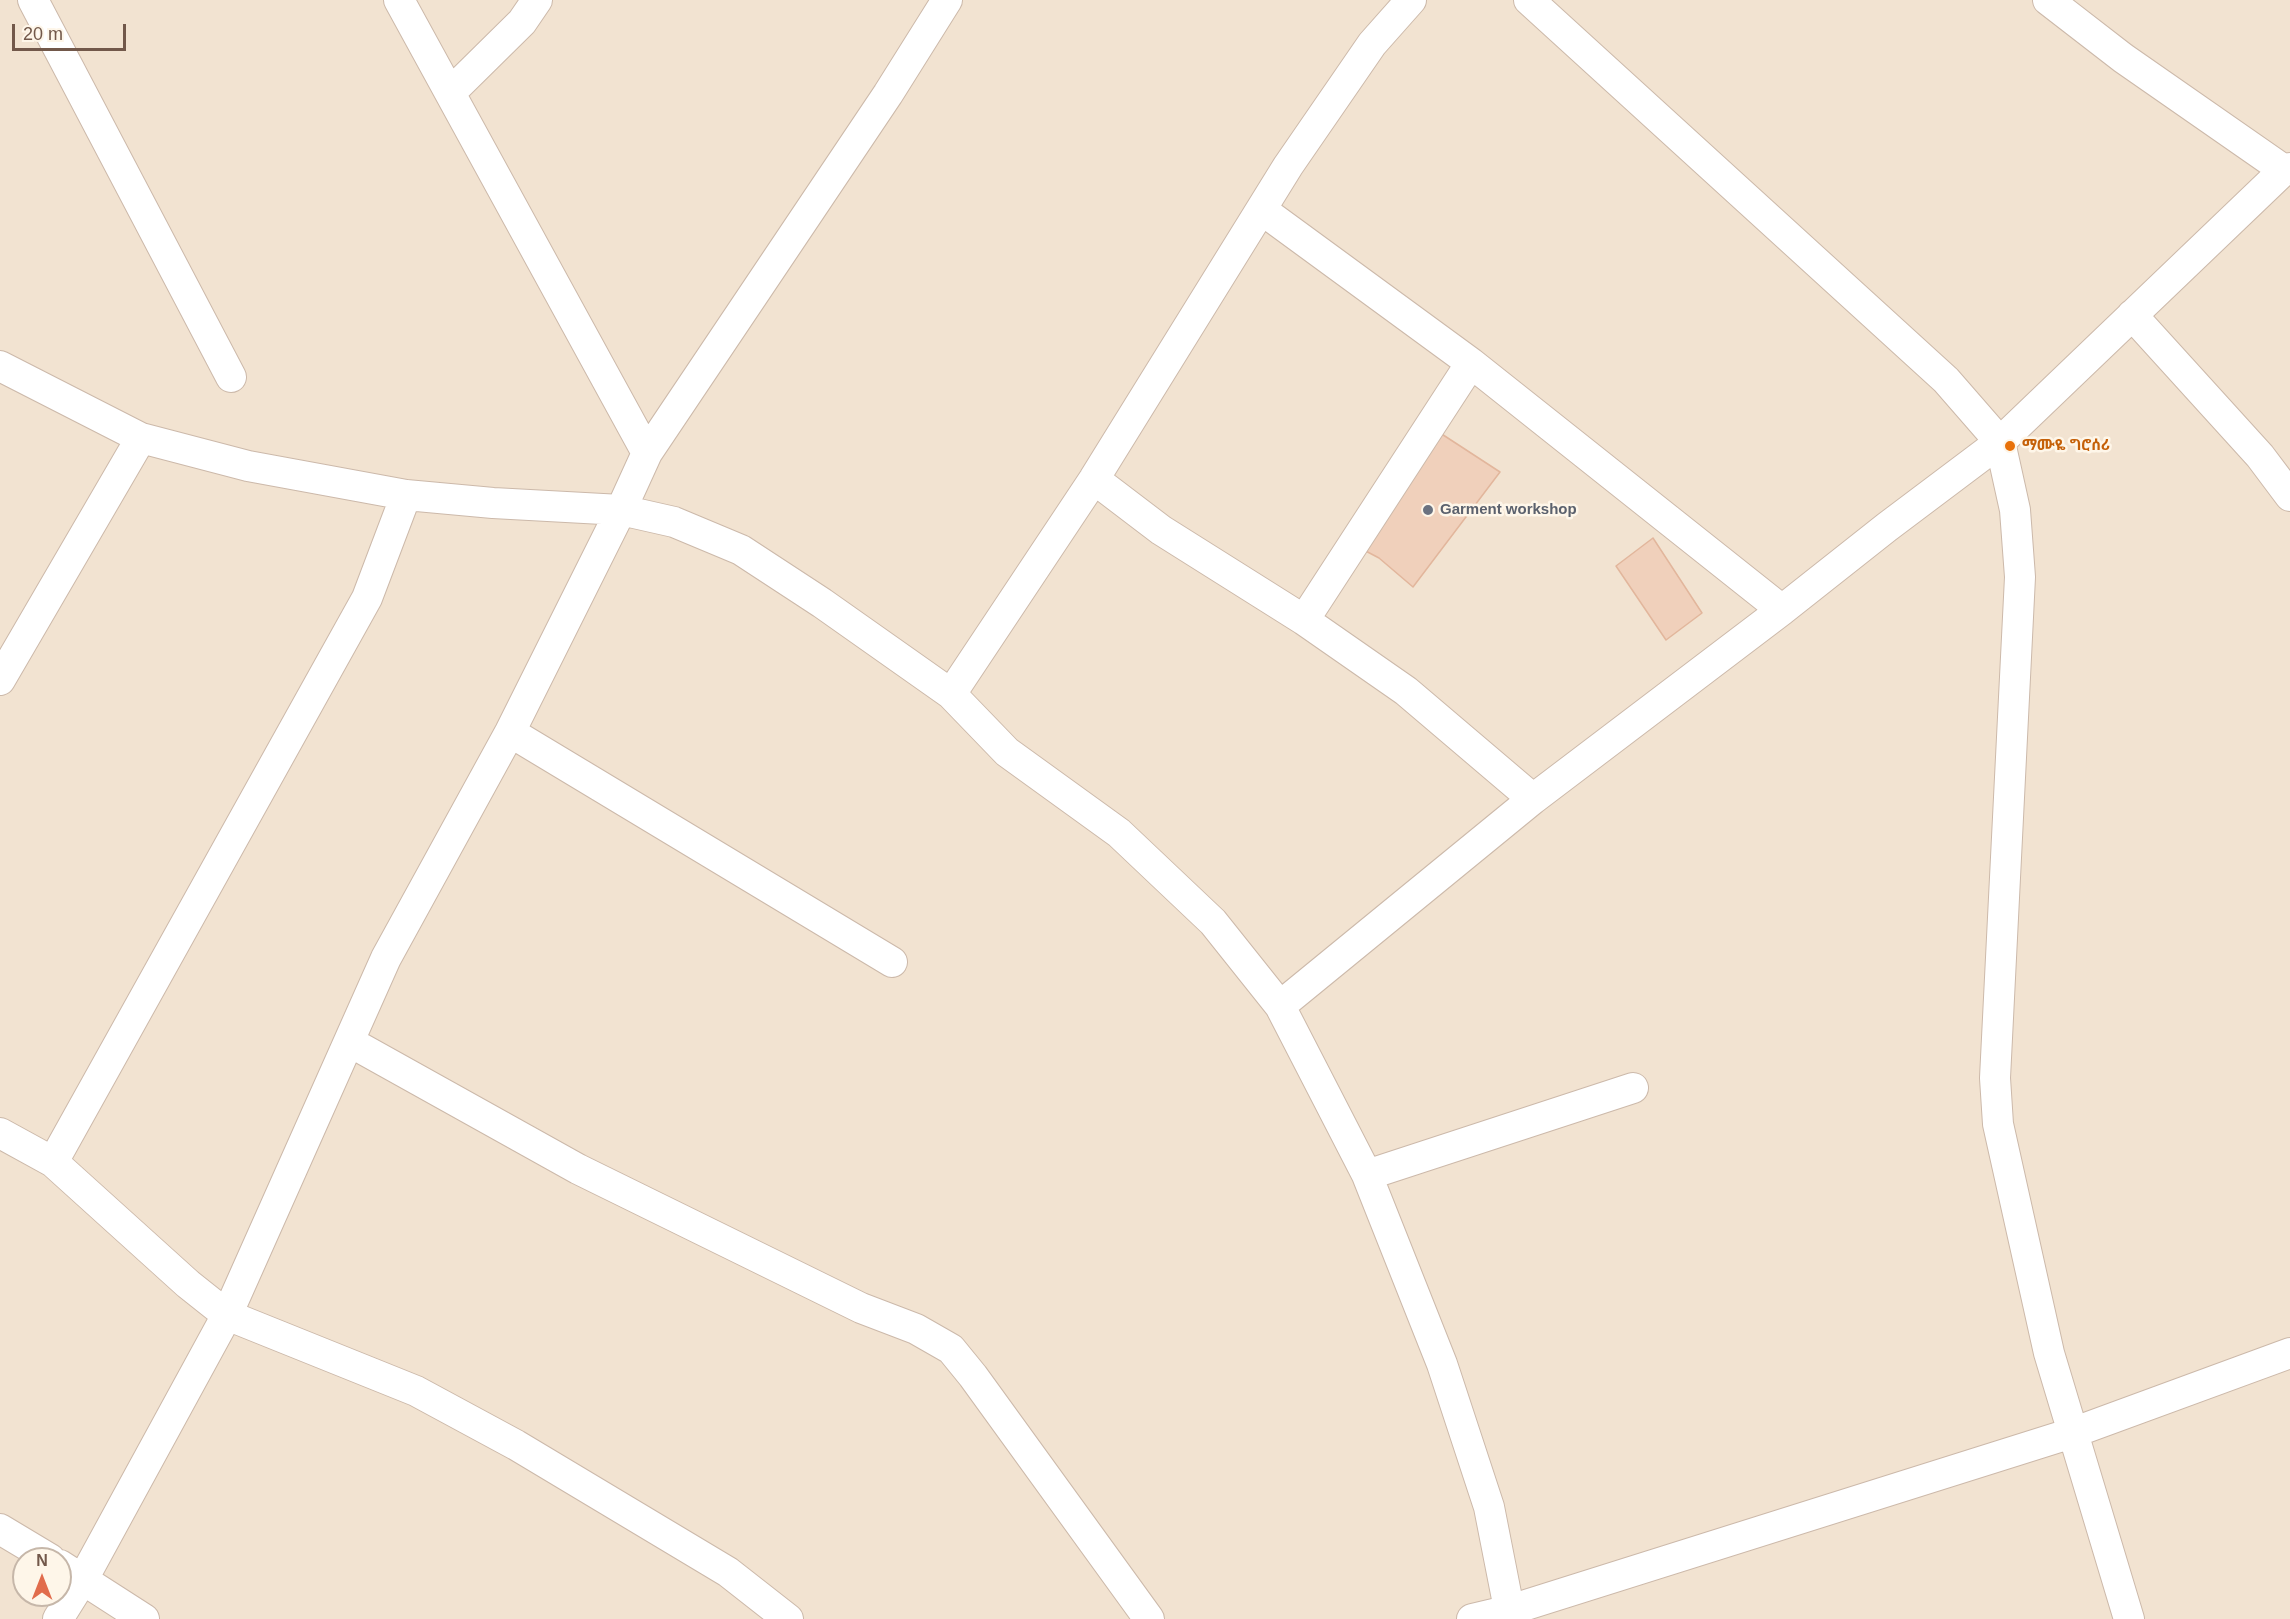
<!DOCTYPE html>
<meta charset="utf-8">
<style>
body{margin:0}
#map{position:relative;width:2290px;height:1619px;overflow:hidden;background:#fbf1e3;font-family:Arial,sans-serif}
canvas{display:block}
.north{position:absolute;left:12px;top:1547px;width:60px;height:60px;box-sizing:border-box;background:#fef6e9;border:2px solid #c6b7a9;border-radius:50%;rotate:0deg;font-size:16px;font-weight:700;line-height:24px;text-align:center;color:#72584a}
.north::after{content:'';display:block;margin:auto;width:21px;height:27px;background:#e16c4c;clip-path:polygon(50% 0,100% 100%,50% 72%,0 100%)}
.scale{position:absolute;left:12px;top:24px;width:114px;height:27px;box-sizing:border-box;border:3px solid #72584a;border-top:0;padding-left:8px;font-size:18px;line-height:21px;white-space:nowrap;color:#72584a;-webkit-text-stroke:4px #fef6e9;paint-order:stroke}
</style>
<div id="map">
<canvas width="2290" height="1619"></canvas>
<div class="north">N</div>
<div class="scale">20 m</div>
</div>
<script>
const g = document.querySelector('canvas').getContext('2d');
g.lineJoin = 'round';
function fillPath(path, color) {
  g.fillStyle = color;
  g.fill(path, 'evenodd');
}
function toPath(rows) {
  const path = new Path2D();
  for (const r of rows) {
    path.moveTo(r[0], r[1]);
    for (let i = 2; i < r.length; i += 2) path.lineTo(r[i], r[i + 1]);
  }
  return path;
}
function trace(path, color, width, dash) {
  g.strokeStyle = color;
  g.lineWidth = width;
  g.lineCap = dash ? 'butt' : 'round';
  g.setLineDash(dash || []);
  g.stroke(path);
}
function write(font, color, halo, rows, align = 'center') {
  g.font = font + ' Arial,"Noto Sans Ethiopic",sans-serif';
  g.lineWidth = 5;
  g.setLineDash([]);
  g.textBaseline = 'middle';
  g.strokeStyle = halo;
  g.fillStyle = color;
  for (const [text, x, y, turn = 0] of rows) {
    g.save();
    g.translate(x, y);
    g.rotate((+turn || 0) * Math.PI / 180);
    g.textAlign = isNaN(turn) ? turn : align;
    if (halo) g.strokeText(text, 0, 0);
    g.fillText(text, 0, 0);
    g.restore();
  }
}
const residential = toPath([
 [0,0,2290,0,2290,1619,0,1619],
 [24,1559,60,1559,60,1595,24,1595]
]);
const building = toPath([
 [1434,429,1500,472,1413,587,1379,558,1360,548,1434,429],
 [1653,538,1702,613,1666,640,1616,566,1653,538]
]);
const minor = toPath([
 [33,0,231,377],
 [399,0,647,453],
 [1529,0,1946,380,2000,442,2015,510,2020,577,1995,1078,1998,1124,2049,1353,2129,1619],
 [2048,0,2123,58,2284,170],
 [451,92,522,22,537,0],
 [1262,210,1471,363,1782,610,1533,799,1280,1006],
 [2132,315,2260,456,2290,496],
 [0,366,141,438,248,466,406,495,493,503,621,510,674,522,741,550,822,603,951,694,1007,752,1119,833,1213,922,1280,1006,1367,1175,1442,1364,1489,1507,1511,1619],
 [1094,479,1161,530,1304,620,1406,691,1533,799],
 [1782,610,1887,527,2000,442,2284,170,2290,168],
 [1304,620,1471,363],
 [0,680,141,438],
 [951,694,1094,479,1288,166,1372,44,1411,0],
 [510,732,892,962],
 [350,1042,578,1169,861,1308,916,1329,951,1349,973,1376,1149,1619],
 [0,1133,53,1162,188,1284,227,1315,416,1391,516,1445,728,1572,788,1619],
 [53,1162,367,598,406,495],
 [1367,1175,1633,1088],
 [0,1529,50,1559],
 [60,1565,144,1619],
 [58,1619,83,1579,227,1315,386,958,510,732,621,510,647,453,888,94,947,0],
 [1472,1619,1510,1610,2072,1433,2290,1353]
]);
const markers = [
 [2010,446,6,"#e8710a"],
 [1428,510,6,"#6b7280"]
];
const foodNames = [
 ["ማሙዬ ግሮሰሪ",2022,446]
];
const worshipNames = [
 ["Garment workshop",1440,510]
];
fillPath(residential, '#f2e3d1');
fillPath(building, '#f0d0bb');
trace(building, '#e2b69c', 1.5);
trace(minor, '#ccb9aa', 32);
trace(minor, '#fff', 30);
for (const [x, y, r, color] of markers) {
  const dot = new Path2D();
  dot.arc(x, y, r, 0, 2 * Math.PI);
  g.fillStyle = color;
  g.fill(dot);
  trace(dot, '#fef6e9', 2);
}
write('bold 15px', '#c56008', '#fef6e9', foodNames, 'left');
write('bold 15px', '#5b616d', '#fef6e9', worshipNames, 'left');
</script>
